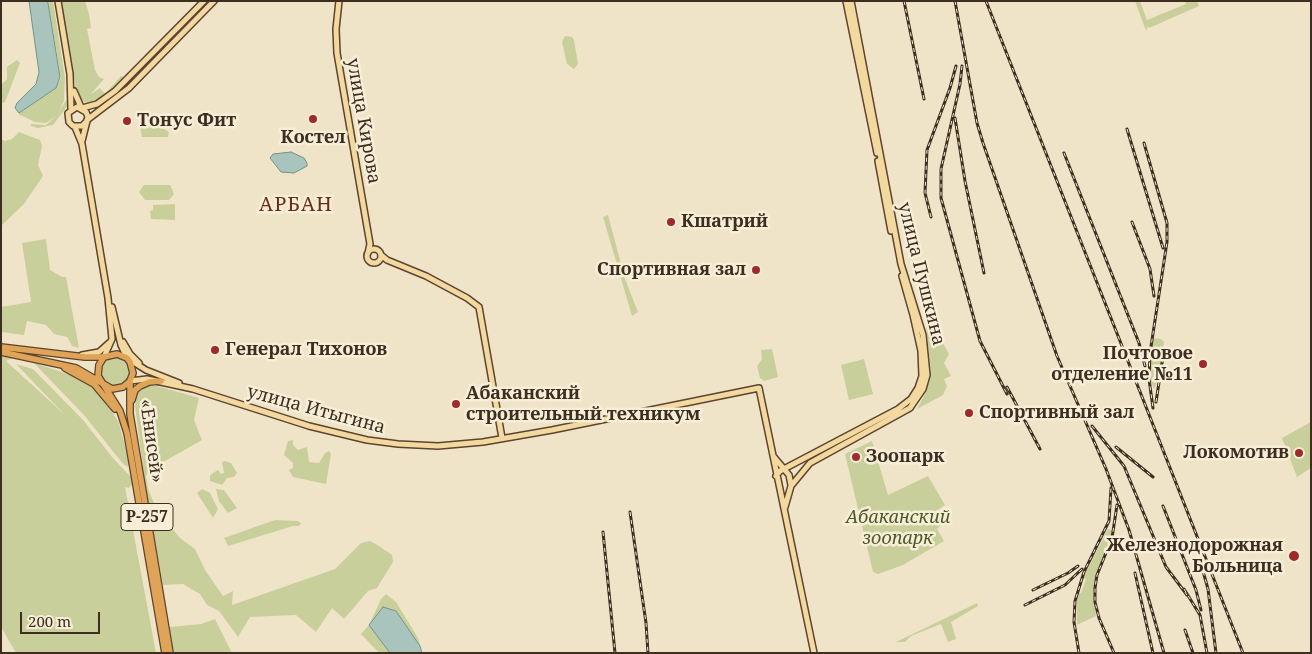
<!DOCTYPE html>
<meta charset="utf-8">
<style>
body{margin:0}
#map{position:relative;width:1312px;height:654px;overflow:hidden;background:#f0e4c8;font-family:"Noto Serif",serif}
canvas{display:block}
.frame{position:absolute;inset:0;border:2px solid #3d2e20;pointer-events:none}
.scale{position:absolute;left:20px;top:612px;width:80px;height:22px;box-sizing:border-box;border:2px solid #3d2e20;border-top:0;padding-left:6px;font-size:15px;line-height:18px;white-space:nowrap;color:#3d2e20;-webkit-text-stroke:4px #f7eed8;paint-order:stroke}
</style>
<div id="map">
<canvas width="1312" height="654"></canvas>
<div class="frame"></div>
<div class="scale">200 m</div>
</div>
<script>
const g = document.querySelector('canvas').getContext('2d');
g.lineJoin = 'round';
function fillPath(path, color) {
  g.fillStyle = color;
  g.fill(path, 'evenodd');
}
function toPath(rows) {
  const path = new Path2D();
  for (const r of rows) {
    if (r.length === 3) {
      path.moveTo(r[0] + r[2], r[1]);
      path.arc(r[0], r[1], r[2], 0, 2 * Math.PI);
      continue;
    }
    path.moveTo(r[0], r[1]);
    for (let i = 2; i < r.length; i += 2) path.lineTo(r[i], r[i + 1]);
  }
  return path;
}
function trace(path, color, width, dash) {
  g.strokeStyle = color;
  g.lineWidth = width;
  g.lineCap = dash ? 'butt' : 'round';
  g.setLineDash(dash || []);
  g.stroke(path);
}
function write(font, color, halo, rows, align = 'center') {
  g.font = font + ' "Noto Serif",serif';
  g.lineWidth = 5;
  g.setLineDash([]);
  g.textBaseline = 'middle';
  g.strokeStyle = halo;
  g.fillStyle = color;
  for (const [text, x, y, turn = 0] of rows) {
    g.save();
    g.translate(x, y);
    g.rotate((+turn || 0) * Math.PI / 180);
    g.textAlign = isNaN(turn) ? turn : align;
    if (halo) g.strokeText(text, 0, 0);
    g.fillText(text, 0, 0);
    g.restore();
  }
}
const green = toPath([
 [48,1,53,1,65,78,64,101,58,113,69,96,69,104,53,125,38,128,31,126,31,124,46,125,56,116,46,123,35,122,18,114,56,88,61,78],
 [60,1,85,1,89,14,91,28,87,29,95,70,99,77,104,79,90,95,100,88,105,94,121,76,124,77,117,86,94,102,86,103,77,96],
 [1135,1,1140,1,1147,20,1186,4,1185,1,1197,1,1199,6,1149,28,1148,26,1146,31],
 [565,36,572,37,574,40,578,64,574,69,567,64,562,42],
 [17,60,20,63,5,102,2,103,1,85,7,79,7,67],
 [147,119,169,132,168,137,142,137,140,126],
 [19,132,40,140,42,146,38,165,43,176,24,204,1,226,1,139,5,141,12,139],
 [144,185,170,185,174,194,169,200,145,200,139,192],
 [175,204,175,220,151,219,150,211,153,210,153,205],
 [608,215,625,279,638,312,632,316,603,217],
 [46,239,50,270,62,277,66,277,79,348,72,346,67,337,54,334,46,325,27,321,24,335,1,332,1,307,31,302,22,243],
 [920,302,949,354,944,363,951,376,944,379,947,386,943,395,917,409,925,394,931,370,926,327,928,325],
 [1152,338,1161,339,1164,342,1158,381,1154,389,1150,379],
 [772,349,778,377,764,381,760,378,757,366,762,359,761,350],
 [1,356,13,358,6,361,64,414,16,364,33,369,84,421,112,457,131,477,133,483,129,488,125,487,156,653,16,653,1,627],
 [115,372,15],
 [864,359,873,394,849,400,841,365],
 [34,363,77,377,92,387,105,400,119,423,129,463,128,467,123,464,84,415],
 [148,386,157,386,199,398,194,420,202,440,149,470,146,476,148,489,154,503,148,506,135,406,138,392],
 [1311,422,1311,468,1297,477,1282,438],
 [293,440,293,445,298,450,307,447,309,462,319,463,325,453,329,451,331,454,326,484,293,477,289,470,293,468,293,463,284,455,288,441],
 [872,441,888,495,928,476,945,505,933,513,940,526,937,529,944,541,903,565,878,574,873,572,845,454],
 [225,461,231,463,237,473,234,477,227,478,222,485,210,481,210,476,213,473,218,470,221,474,224,473,222,462],
 [202,489,210,493,218,509,213,518,197,493],
 [216,489,224,490,237,508,228,513,219,501],
 [159,512,180,538,195,549,205,570,223,596,233,591,232,605,335,569,361,543,370,541,379,546,392,555,393,562,377,588,368,591,344,619,332,608,316,632,296,615,250,617,238,637,219,611,207,605,200,594,183,584,163,585,152,525,153,513],
 [275,520,297,521,301,523,299,526,293,526,228,546,224,538],
 [1108,529,1113,531,1095,586,1094,600,1096,616,1077,625,1077,593,1081,593,1086,579,1083,578],
 [386,594,396,602,418,638,420,646,396,611,383,607,370,625,390,653,379,653,361,634,369,625,381,599],
 [977,603,978,606,951,622,956,639,948,642,941,624,911,636,905,642,896,642],
 [215,619,232,653,174,653,169,627,201,624]
]);
const water = toPath([
 [29,1,47,1,48,3,60,77,56,88,19,113,15,108,17,103,36,84,39,72,29,1],
 [291,152,304,158,307,163,307,166,294,173,281,172,270,158,273,154,291,152],
 [383,607,396,611,420,646,422,653,390,653,369,625,383,607]
]);
const major = toPath([
 [58,1,70,74,71,109],
 [339,1,336,29,337,53,370,244,368,253],
 [846,1,877,153],
 [74,91,81,107],
 [82,108,97,104,115,91,204,1],
 [87,120,129,88,214,1],
 [75,127,82,144,108,298,112,339,104,357],
 [82,141,88,117,86,112,77,107,68,113,69,122,73,126,82,126,86,122],
 [878,161,891,231],
 [374,256,7],
 [381,255,387,260,426,276,467,298,479,307,502,438],
 [112,307,121,345,127,358,146,370,179,383],
 [123,342,130,354,139,363],
 [82,355,99,352,109,343],
 [130,381,147,379,193,389,309,426,367,440,398,444,438,446,483,442,552,430,759,388,814,653],
 [774,457,789,475,791,485],
 [776,476,780,471,898,409,911,399,918,388,922,376,921,351,913,315,902,276],
 [785,507,791,486,810,463,910,408,923,389,927,375,923,335,901,264,851,1]
]);
const highway = toPath([
 [1,347,85,357,104,357,117,354,127,358,130,362,133,373,130,381,130,414,170,653],
 [1,352,76,368,112,389,123,387,130,381],
 [104,357,99,365,98,376,120,411,127,433,165,653],
 [65,368,94,384,115,409],
 [132,400,135,390,140,386,149,382,161,381]
]);
const rail = toPath([
 [904,1,924,99],
 [955,1,977,123,983,143,1057,356,1106,469,1129,530,1164,653],
 [986,1,1243,653],
 [962,66,960,84,941,169,941,198,980,341,1007,394],
 [955,118,965,181,984,273],
 [1127,129,1163,248],
 [1144,143,1167,223,1167,242,1150,353,1149,379,1153,408],
 [1064,153,1139,343,1145,366],
 [931,217,925,193,927,150,950,88,956,66],
 [1132,222,1150,269,1154,296],
 [1007,387,1040,449],
 [1156,402,1164,350],
 [1092,426,1124,466,1166,567,1187,595],
 [1116,447,1153,477],
 [1163,506,1196,590,1201,610],
 [630,512,646,623,648,653],
 [603,532,615,653],
 [1201,564,1208,589,1216,653],
 [1135,573,1153,653],
 [1184,589,1200,615,1207,653],
 [1033,590,1068,573,1078,566],
 [1025,605,1065,585,1082,569],
 [1185,630,1193,653],
 [1079,653,1074,622,1075,601,1084,572,1109,521,1111,488],
 [1114,653,1099,618,1095,602,1095,588,1097,575,1112,538,1117,505]
]);
const markers = [
 [313,119,5,"#9e2a2b"],
 [127,121,5,"#9e2a2b"],
 [671,222,5,"#9e2a2b"],
 [756,270,5,"#9e2a2b"],
 [215,350,5,"#9e2a2b"],
 [1203,364,5,"#9e2a2b"],
 [456,404,5,"#9e2a2b"],
 [969,413,5,"#9e2a2b"],
 [1299,453,5,"#9e2a2b"],
 [856,457,5,"#9e2a2b"],
 [1294,556,6,"#9e2a2b"]
];
const shields = [
 [147,517,52]
];
const shieldNames = [
 ["Р-257",147,517]
];
const poiNames = [
 ["Тонус Фит",137,121],
 ["Костел",313,138,"center"],
 ["Кшатрий",681,222],
 ["Спортивная зал",746,270,"right"],
 ["Генерал Тихонов",225,350],
 ["Почтовое",1193,354,"right"],
 ["отделение №11",1193,375,"right"],
 ["Абаканский",466,394],
 ["строительный техникум",466,415],
 ["Спортивный зал",979,413],
 ["Локомотив",1289,453,"right"],
 ["Зоопарк",866,457],
 ["Железнодорожная",1283,546,"right"],
 ["Больница",1283,567,"right"]
];
const streetNames = [
 ["улица Кирова",363,121,80],
 ["улица Пушкина",921,274,76],
 ["улица Итыгина",316,410,15],
 ["«Енисей»",151,441,82]
];
const parkNames = [
 ["Абаканский",898,518],
 ["зоопарк",898,539]
];
const quarterNames = [
 ["АРБАН",296,205]
];
fillPath(green, '#c9cf9b');
fillPath(water, '#a9c4bc');
trace(water, '#6f938a', 1);
trace(major, '#5b4430', 8);
trace(highway, '#5b4430', 8);
trace(major, '#f3d9a0', 5);
trace(highway, '#e0a458', 5.5);
trace(rail, '#3d2e20', 3);
trace(rail, '#f7eed8', 1, [4]);
for (const [x, y, r, color] of markers) {
  const dot = new Path2D();
  dot.arc(x, y, r, 0, 2 * Math.PI);
  g.fillStyle = color;
  g.fill(dot);
  trace(dot, '#f7eed8', 2);
}
for (const [x, y, w] of shields) {
  const box = new Path2D();
  box.roundRect(x - w / 2, y - 13.5, w, 27, 4);
  g.fillStyle = '#f7eed8';
  g.fill(box);
  trace(box, '#3d2e20', 1);
}
write('bold 16px', '#3d2e20', null, shieldNames);
write('bold 18px', '#3d2e20', '#f7eed8', poiNames, 'left');
write('18px', '#3d2e20', '#f7eed8', streetNames);
write('italic 18px', '#4d5a26', '#f7eed8', parkNames);
g.letterSpacing = '1px';
write('20px', '#6b2e1e', '#f7eed8', quarterNames);
g.letterSpacing = '0px';
</script>
